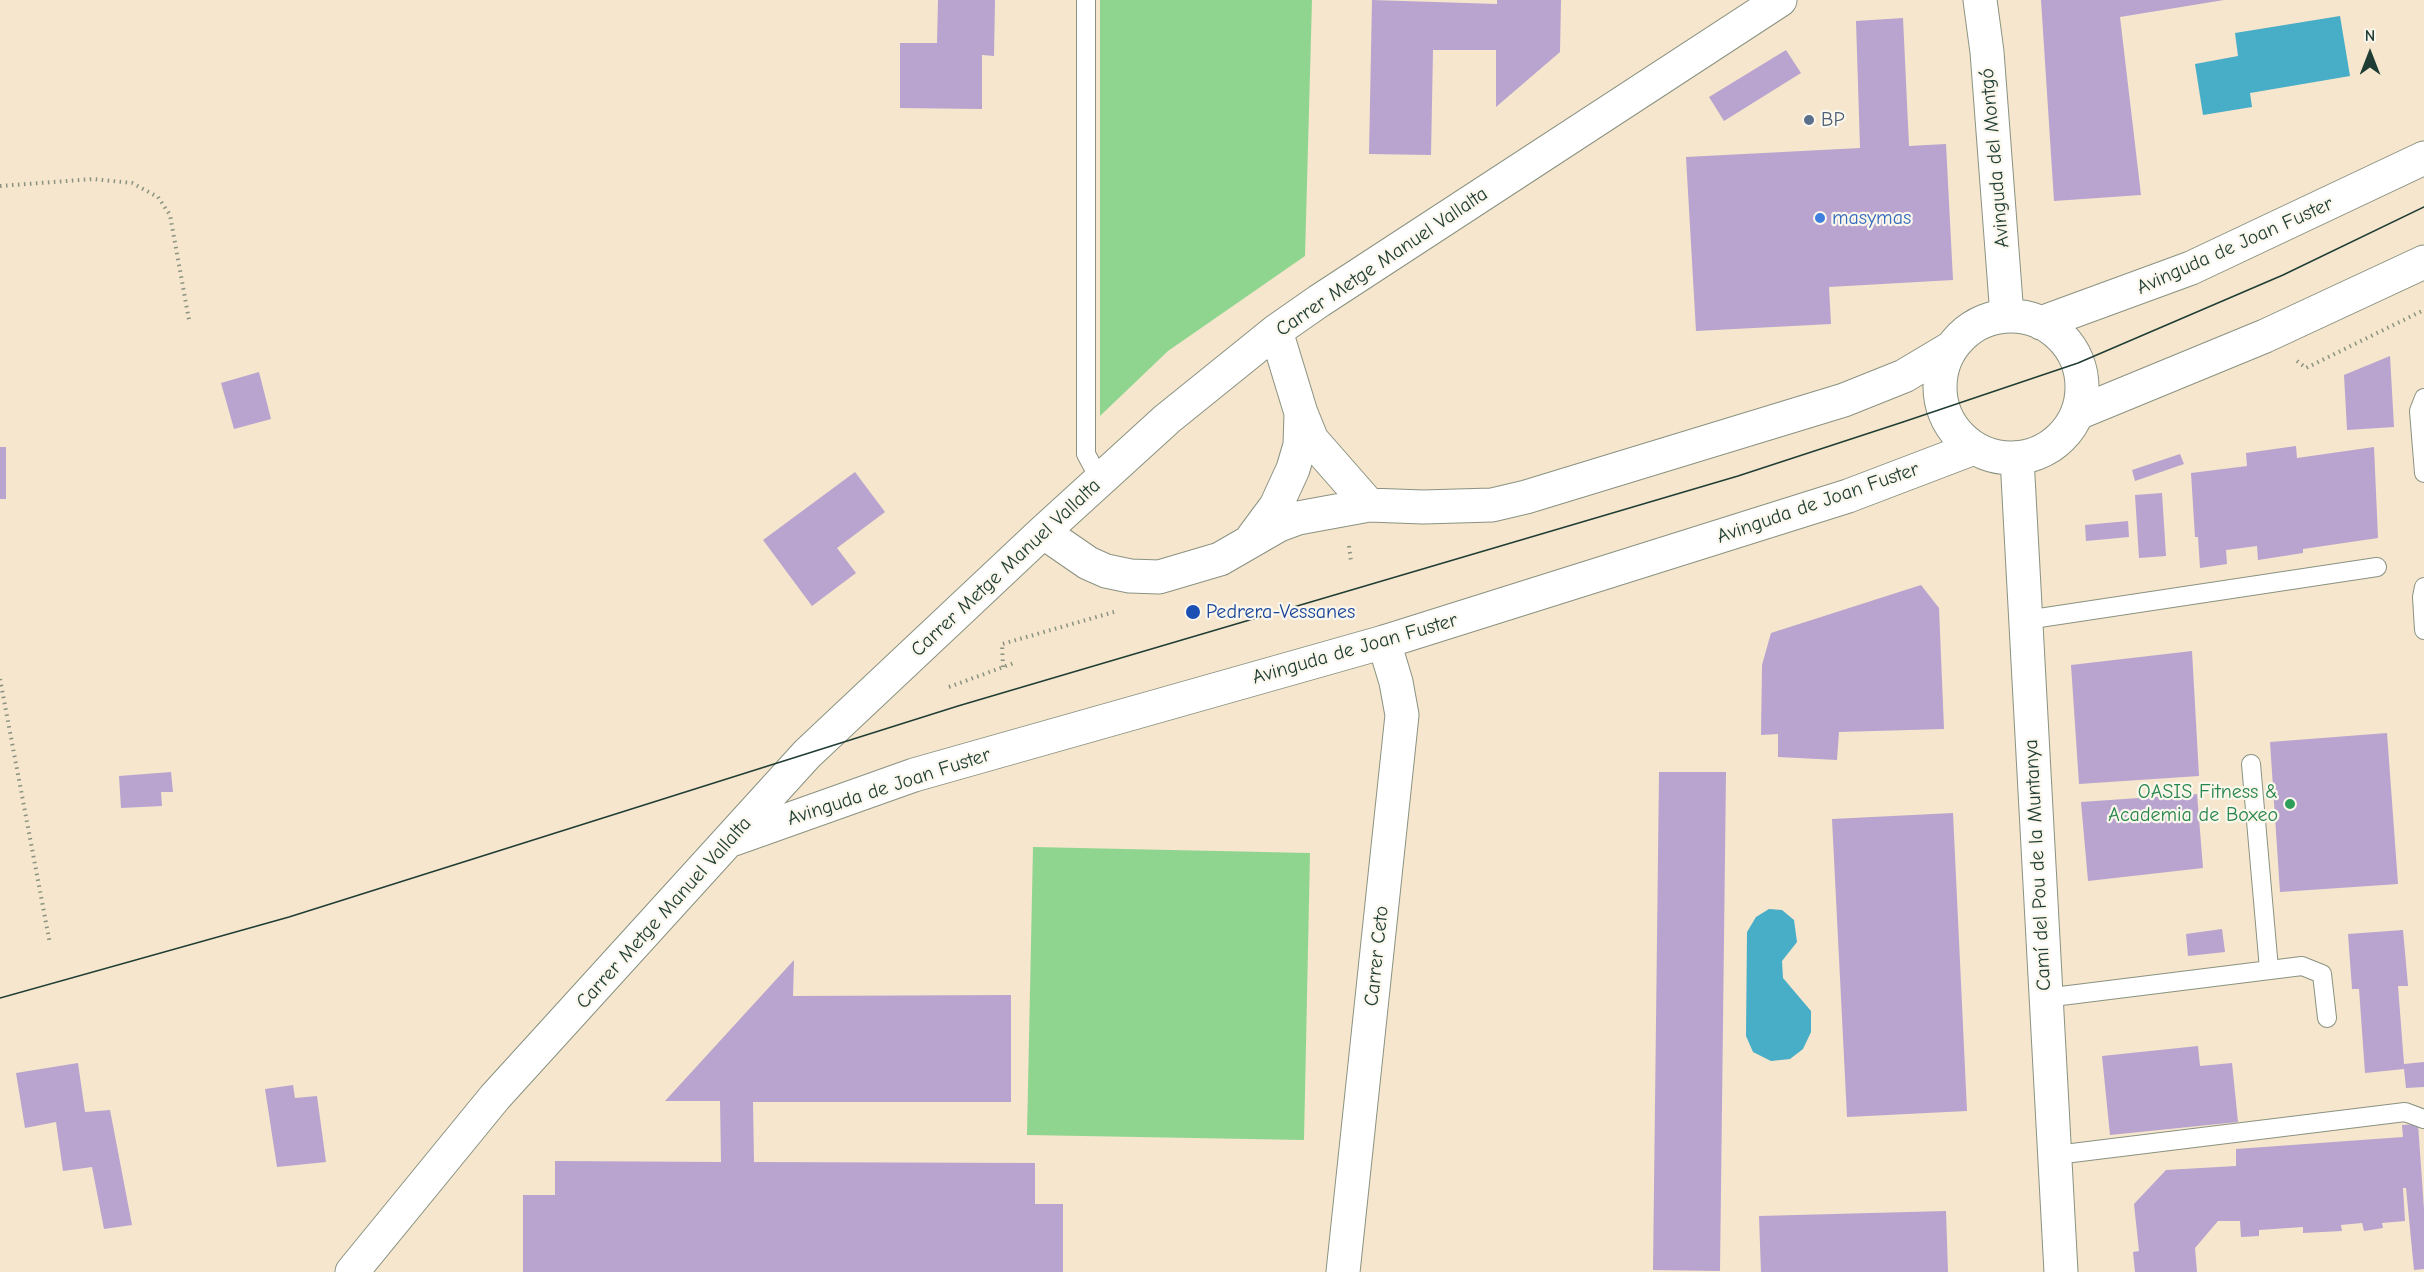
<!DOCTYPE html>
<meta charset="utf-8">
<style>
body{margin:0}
#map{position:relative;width:2424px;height:1272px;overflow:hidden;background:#f5e6cd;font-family:"Comic Neue",sans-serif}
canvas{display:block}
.north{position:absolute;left:2340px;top:24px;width:60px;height:60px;-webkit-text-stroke:4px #fbf7ec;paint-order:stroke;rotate:0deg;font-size:16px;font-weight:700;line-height:24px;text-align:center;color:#1f3d34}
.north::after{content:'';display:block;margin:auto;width:21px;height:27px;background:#1f3d34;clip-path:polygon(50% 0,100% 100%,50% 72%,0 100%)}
</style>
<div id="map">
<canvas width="2424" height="1272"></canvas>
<div class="north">N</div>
</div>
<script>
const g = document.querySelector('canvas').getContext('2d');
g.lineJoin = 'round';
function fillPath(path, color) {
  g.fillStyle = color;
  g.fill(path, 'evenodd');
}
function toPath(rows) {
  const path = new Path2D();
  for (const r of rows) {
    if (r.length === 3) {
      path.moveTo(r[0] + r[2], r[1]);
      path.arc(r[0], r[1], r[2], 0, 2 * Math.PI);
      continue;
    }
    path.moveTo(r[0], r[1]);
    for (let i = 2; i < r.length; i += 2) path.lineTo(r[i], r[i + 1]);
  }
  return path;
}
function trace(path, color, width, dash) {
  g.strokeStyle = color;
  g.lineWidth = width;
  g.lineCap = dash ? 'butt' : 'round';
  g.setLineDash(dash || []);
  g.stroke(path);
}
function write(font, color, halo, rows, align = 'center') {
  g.font = font + ' "Comic Neue",sans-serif';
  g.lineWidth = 4.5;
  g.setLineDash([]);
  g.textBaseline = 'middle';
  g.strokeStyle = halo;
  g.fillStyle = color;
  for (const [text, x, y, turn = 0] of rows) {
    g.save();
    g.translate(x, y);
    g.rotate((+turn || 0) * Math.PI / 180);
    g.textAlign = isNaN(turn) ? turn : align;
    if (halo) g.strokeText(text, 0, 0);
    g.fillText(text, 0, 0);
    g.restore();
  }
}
const green = toPath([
 [1100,0,1312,0,1305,256,1168,351,1100,416],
 [1033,847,1310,853,1304,1140,1027,1135]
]);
const water = toPath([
 [2340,16,2350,76,2250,93,2252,107,2203,115,2195,64,2238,56,2235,33],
 [1769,909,1782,910,1794,920,1797,942,1782,961,1783,978,1811,1011,1811,1032,1803,1049,1790,1059,1771,1061,1753,1052,1746,1036,1747,932,1756,917]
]);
const building = toPath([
 [938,0,995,0,994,56,982,55,982,109,900,108,900,43,937,43],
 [1372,0,1497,4,1497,0,1561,0,1560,52,1496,107,1496,50,1433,50,1431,155,1369,154],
 [2041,0,2224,0,2120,17,2141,195,2054,201],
 [1903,18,1909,146,1946,144,1953,280,1829,287,1831,324,1696,331,1686,157,1860,148,1856,21],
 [1786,50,1801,73,1724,121,1709,97],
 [2390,356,2394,427,2347,430,2344,375],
 [259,372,271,419,234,429,221,383],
 [2296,446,2297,458,2374,447,2378,538,2303,549,2303,553,2258,560,2257,546,2226,550,2227,564,2200,568,2198,537,2195,537,2191,473,2247,466,2246,453],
 [0,447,6,447,6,499,0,499],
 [2180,454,2184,464,2135,481,2132,470],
 [855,472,885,512,837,548,856,573,812,606,763,540],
 [2162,493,2166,556,2139,558,2135,495],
 [2128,521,2129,537,2086,541,2085,525],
 [1921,585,1939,608,1944,729,1839,732,1837,760,1778,757,1778,734,1761,735,1762,665,1771,633],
 [2192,651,2199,776,2079,784,2071,665],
 [2387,733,2398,884,2280,892,2270,742],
 [171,772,173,792,161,792,162,806,121,808,119,776],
 [1659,772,1726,772,1720,1271,1653,1270],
 [2197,794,2203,868,2088,881,2081,802],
 [1953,813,1967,1111,1847,1117,1832,819],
 [2222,929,2225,952,2188,956,2186,934],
 [2403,930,2408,986,2398,986,2404,1064,2424,1062,2424,1087,2406,1088,2404,1069,2365,1073,2359,989,2352,989,2348,934],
 [794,960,793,996,1011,995,1011,1102,753,1102,754,1162,1035,1163,1035,1204,1063,1204,1063,1272,523,1272,523,1195,555,1195,555,1161,721,1162,720,1101,665,1101],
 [2198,1046,2200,1066,2232,1063,2238,1122,2110,1135,2102,1056],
 [78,1063,85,1112,110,1110,132,1225,104,1229,92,1167,63,1171,56,1122,25,1128,16,1073],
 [293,1085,295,1098,317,1096,326,1162,277,1167,265,1089],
 [2418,1124,2424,1209,2424,1269,2414,1270,2406,1188,2403,1188,2405,1221,2382,1223,2383,1228,2364,1231,2362,1223,2341,1225,2342,1231,2303,1233,2303,1227,2259,1230,2259,1236,2241,1237,2240,1221,2218,1221,2195,1248,2197,1272,2135,1272,2133,1252,2139,1251,2134,1204,2166,1170,2236,1166,2236,1149,2403,1137,2402,1125],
 [1946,1211,1948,1272,1761,1272,1759,1216]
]);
const path = toPath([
 [0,186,93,179,132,183,158,197,170,215,189,320],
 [2297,361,2306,368,2424,310],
 [1349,546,1351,561],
 [1003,667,1002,644,1114,612],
 [0,679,50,944],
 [949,687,1014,663]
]);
const lane = toPath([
 [1086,0,1086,454,1100,480],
 [2424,398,2419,411,2424,473],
 [2424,587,2422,597,2424,630],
 [2026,620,2377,567],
 [2251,764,2269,969],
 [2045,998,2302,966,2322,974,2327,1018],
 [2056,1155,2405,1112,2424,1119]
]);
const street = toPath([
 [2017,458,2061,1272],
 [1343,1272,1402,715,1396,682,1384,642]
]);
const secondary = toPath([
 [1980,0,1987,52,2007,316],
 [2011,387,71],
 [2041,323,2191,268,2424,158],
 [1276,331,1301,413,1312,440,1369,505],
 [2078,413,2265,336,2424,262],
 [1043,532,1088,563,1106,571,1130,576,1159,577,1220,559,1279,525,1298,518,1369,505,1423,507,1492,505,1526,497,1844,400,1904,376,1951,348],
 [1253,537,1276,506,1293,469,1300,445,1301,413],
 [734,839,914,775,1384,642,1848,496,1974,448],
 [352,1272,495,1097,807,754,1043,532,1167,419,1276,331,1319,301,1780,0]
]);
const tram = toPath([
 [0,998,289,917,958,706,1738,476,1903,422,2078,363,2283,275,2424,207]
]);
const markers = [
 [1809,120,6,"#5c6f8a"],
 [1820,218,6,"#3f7fe0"],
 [1193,612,8,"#1a4fb4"],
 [2290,804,6,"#2e9e5b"]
];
const serviceNames = [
 ["BP",1821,120]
];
const streetNames = [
 ["Avinguda del Montgó",1995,158,-95],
 ["Avinguda de Joan Fuster",2235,246,-24],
 ["Carrer Metge Manuel Vallalta",1382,262,-34],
 ["Avinguda de Joan Fuster",1818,503,-19],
 ["Carrer Metge Manuel Vallalta",1006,568,-43],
 ["Avinguda de Joan Fuster",1355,649,-16],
 ["Avinguda de Joan Fuster",889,787,-18],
 ["Camí del Pou de la Muntanya",2038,865,-93],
 ["Carrer Metge Manuel Vallalta",664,913,-48],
 ["Carrer Ceto",1377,956,-84]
];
const shopNames = [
 ["masymas",1832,218]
];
const transitNames = [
 ["Pedrera-Vessanes",1206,612]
];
const leisureNames = [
 ["OASIS Fitness &",2278,792],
 ["Academia de Boxeo",2278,815]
];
fillPath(green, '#90d58f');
fillPath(water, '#48adc7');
fillPath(building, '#b8a4ce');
trace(lane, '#8a9280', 20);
trace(street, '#8a9280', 35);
trace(secondary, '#8a9280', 35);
trace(path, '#8a9280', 4, [1.5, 4.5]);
trace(lane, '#fff', 18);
trace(street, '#fff', 33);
trace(secondary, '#fff', 33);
trace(tram, '#1f3d34', 1.5);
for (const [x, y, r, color] of markers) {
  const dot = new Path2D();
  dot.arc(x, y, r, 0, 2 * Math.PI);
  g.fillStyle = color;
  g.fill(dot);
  trace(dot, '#fbf7ec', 2);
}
write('20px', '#4e5e75', '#fbf7ec', serviceNames, 'left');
write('20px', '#1f3d34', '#fbf7ec', streetNames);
write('20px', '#366cbe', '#fbf7ec', shopNames, 'left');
write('20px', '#164399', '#fbf7ec', transitNames, 'left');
write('20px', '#27864d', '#fbf7ec', leisureNames, 'right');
</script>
